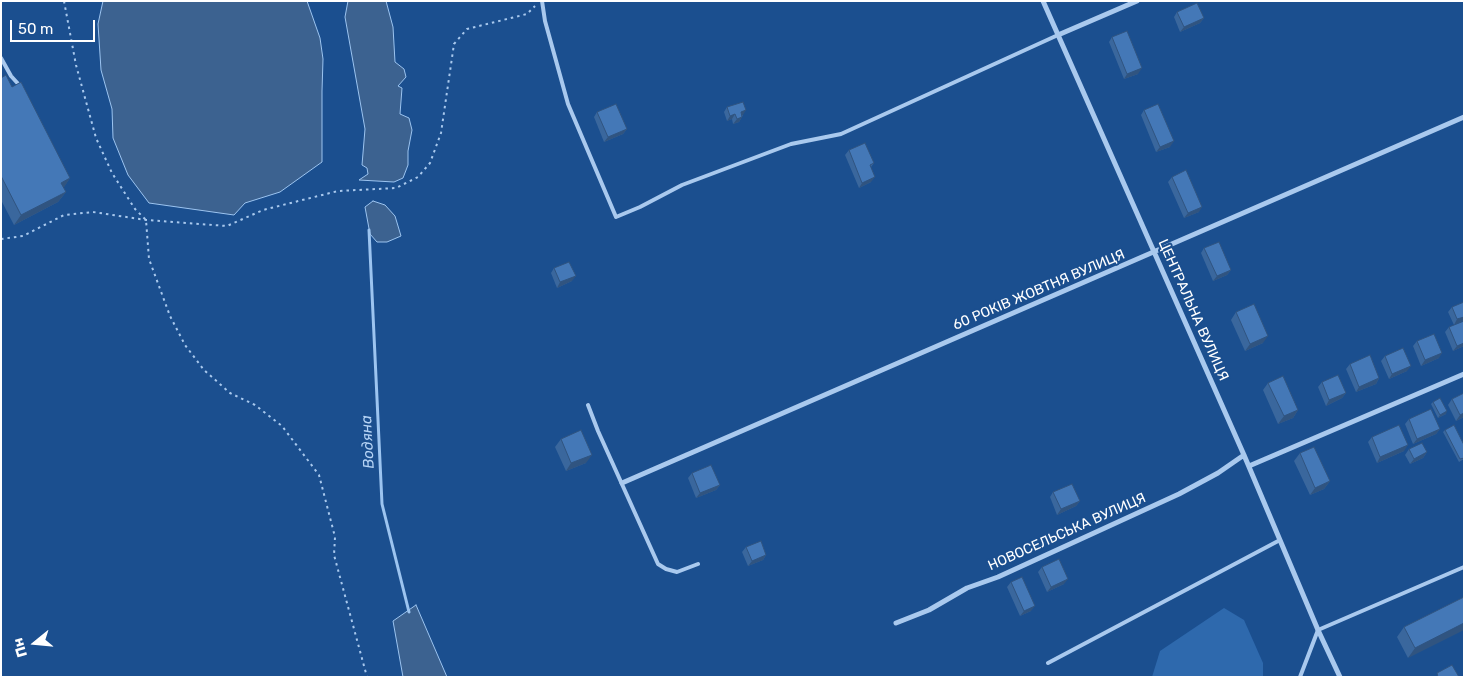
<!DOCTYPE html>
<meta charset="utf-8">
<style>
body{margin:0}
#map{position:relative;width:1465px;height:678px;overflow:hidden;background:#1b4f8f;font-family:Rubik,sans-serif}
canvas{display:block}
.frame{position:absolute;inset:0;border:2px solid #fff;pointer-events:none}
.north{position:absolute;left:10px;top:618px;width:50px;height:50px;-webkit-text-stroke:4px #1b4f8f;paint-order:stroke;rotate:253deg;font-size:14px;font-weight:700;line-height:20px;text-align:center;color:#fff}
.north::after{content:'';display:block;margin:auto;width:18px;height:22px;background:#fff;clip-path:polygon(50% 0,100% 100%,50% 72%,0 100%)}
.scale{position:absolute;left:10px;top:20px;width:85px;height:22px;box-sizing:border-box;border:2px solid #fff;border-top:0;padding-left:6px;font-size:15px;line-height:18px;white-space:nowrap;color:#fff;-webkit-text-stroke:4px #1b4f8f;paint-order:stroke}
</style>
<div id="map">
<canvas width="1465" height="678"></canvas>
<div class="frame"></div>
<div class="north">Пн</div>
<div class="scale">50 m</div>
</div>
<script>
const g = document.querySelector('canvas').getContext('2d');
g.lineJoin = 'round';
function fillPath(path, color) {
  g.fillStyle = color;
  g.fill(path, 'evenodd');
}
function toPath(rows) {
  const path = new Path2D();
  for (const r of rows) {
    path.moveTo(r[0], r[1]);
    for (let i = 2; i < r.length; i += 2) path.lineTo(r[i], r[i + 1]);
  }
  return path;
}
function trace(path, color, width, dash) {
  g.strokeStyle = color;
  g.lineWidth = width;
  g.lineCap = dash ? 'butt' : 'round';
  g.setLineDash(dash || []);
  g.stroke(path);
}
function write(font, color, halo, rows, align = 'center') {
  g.font = font + ' Rubik,sans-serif';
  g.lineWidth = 4;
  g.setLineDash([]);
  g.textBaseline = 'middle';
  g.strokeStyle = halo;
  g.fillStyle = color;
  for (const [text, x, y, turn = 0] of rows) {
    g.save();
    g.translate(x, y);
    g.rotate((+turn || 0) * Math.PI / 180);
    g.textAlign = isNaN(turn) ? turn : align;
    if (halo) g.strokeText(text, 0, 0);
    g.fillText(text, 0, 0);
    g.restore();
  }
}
const green = toPath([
 [1224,608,1244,620,1263,663,1263,677,1152,677,1160,651]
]);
const water = toPath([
 [103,1,307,1,320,38,323,59,322,91,322,162,280,192,245,203,234,215,149,203,128,175,113,138,112,109,101,70,98,24,103,1],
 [348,1,386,1,393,27,395,62,404,69,406,77,398,86,402,88,400,114,409,118,412,130,408,151,408,165,403,178,394,182,359,180,368,174,367,168,362,165,365,129,345,17,348,1],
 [373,201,385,205,395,216,401,236,387,242,377,242,370,234,365,207,373,201],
 [416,605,447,677,403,677,393,621,416,605]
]);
const stream = toPath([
 [369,230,382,504,409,612]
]);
const path = toPath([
 [64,1,76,65,96,138,112,173,135,209,146,220,149,259,170,316,185,345,204,370,230,393,255,405,282,426,319,475,335,537,334,555,367,677],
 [1,239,23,236,64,215,93,212,146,220,227,226,263,210,338,191,396,188,418,177,430,163,441,133,454,44,467,29,527,14,535,6]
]);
const service = toPath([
 [542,1,545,21,568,104,616,217,640,207,682,185,791,144,841,134,1058,35],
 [1,58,11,76,21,87],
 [588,405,598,431,658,564,666,569,677,572,698,564],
 [1048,663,1280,540],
 [1300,677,1318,630,1464,567]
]);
const minor = toPath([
 [1043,1,1244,455,1318,630,1340,677],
 [1058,35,1137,1],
 [1249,466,1464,374],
 [622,483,1464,117],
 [896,623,929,610,967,588,998,577,1179,494,1218,473,1244,455]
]);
const wall = toPath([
 [1177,12,1204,18,1200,23,1180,32,1174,17],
 [1112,37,1138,74,1124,79,1109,42],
 [1,78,12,87,70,178,63,188,66,192,58,202,14,225,1,200],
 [727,107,743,115,739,122,733,124,732,119,727,121,724,112],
 [1144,110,1170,147,1156,152,1141,115],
 [597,112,627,129,623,134,604,142,594,117],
 [849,150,874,163,871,167,871,182,859,188,845,155],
 [1172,177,1199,212,1184,218,1168,182],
 [1204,248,1231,270,1227,275,1213,281,1201,253],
 [554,268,572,281,557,288,551,273],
 [1452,307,1464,320,1454,325,1448,312],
 [1236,312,1263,343,1245,351,1231,320],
 [1449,327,1464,346,1453,351,1445,332],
 [1417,341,1439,358,1421,366,1413,346],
 [1385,356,1407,371,1389,379,1381,361],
 [1350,364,1379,378,1376,384,1356,392,1346,369],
 [1322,382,1346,393,1342,398,1326,406,1318,387],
 [1268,383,1298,410,1293,418,1278,424,1263,390],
 [1464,393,1464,417,1456,421,1448,405,1452,399],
 [1433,402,1446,414,1438,418,1431,404],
 [1409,419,1440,429,1436,434,1413,444,1405,424],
 [1445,430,1464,459,1459,462,1443,432],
 [1372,437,1404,451,1377,463,1368,442],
 [561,439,586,463,566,471,555,447],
 [1409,449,1427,452,1423,458,1410,464,1405,455],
 [1300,453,1330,481,1324,489,1310,495,1294,461],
 [692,473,720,485,716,490,696,498,688,478],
 [1053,492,1080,501,1076,506,1057,515,1050,497],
 [746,547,766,555,763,560,748,566,742,552],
 [1042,567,1064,584,1047,592,1038,572],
 [1011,582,1031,611,1020,616,1007,587],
 [1464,597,1408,658,1397,637,1404,627]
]);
const shadedWall = toPath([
 [1204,18,1200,23,1180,32,1184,27],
 [1142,68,1138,74,1124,79,1127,74],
 [746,110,743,115,737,117,741,112],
 [735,114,732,119,727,121,730,116],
 [742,117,739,122,733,124,737,119],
 [627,129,623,134,604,142,608,137],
 [1174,141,1170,147,1156,152,1160,147],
 [875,177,871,182,859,188,862,183],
 [70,178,63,189,61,183],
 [66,192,58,202,14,225,21,215],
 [1202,207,1199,212,1184,218,1188,213],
 [1231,270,1227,275,1213,281,1217,276],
 [576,276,572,281,557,288,560,282],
 [1464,317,1464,320,1454,325,1457,319],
 [1268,336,1263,343,1245,351,1250,344],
 [1464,343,1464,346,1453,351,1457,346],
 [1442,353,1439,358,1421,366,1425,360],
 [1411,366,1407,371,1389,379,1392,374],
 [1379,378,1376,384,1356,392,1359,387],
 [1346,393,1342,398,1326,406,1329,400],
 [1298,410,1293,418,1278,424,1284,416],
 [1447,411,1446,414,1438,418,1440,415],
 [1464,413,1464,417,1456,421,1460,415],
 [1440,429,1436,434,1413,444,1417,439],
 [1408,445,1404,451,1377,463,1380,457],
 [1427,452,1423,458,1410,464,1414,459],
 [592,455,586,463,566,471,571,463],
 [1330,481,1324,489,1310,495,1315,488],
 [720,485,716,490,696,498,700,493],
 [1080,501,1076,506,1057,515,1061,509],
 [766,555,763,560,748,566,752,561],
 [1068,579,1064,584,1047,592,1051,587],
 [1035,606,1031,611,1020,616,1024,611],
 [1464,623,1464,630,1408,658,1415,648]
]);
const building = toPath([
 [1197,3,1204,18,1184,27,1177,12,1197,3],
 [1127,31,1142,68,1127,74,1112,37,1127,31],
 [6,75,12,87,21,82,70,178,61,183,66,192,21,215,1,176,1,78,6,75],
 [743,102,746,110,741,112,742,117,737,119,735,114,730,116,727,107,743,102],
 [616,104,627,129,608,137,597,112,616,104],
 [1158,104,1174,141,1160,147,1144,110,1158,104],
 [865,143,874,163,870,165,875,177,862,183,849,150,865,143],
 [1186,170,1202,207,1188,213,1172,177,1186,170],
 [1219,242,1231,270,1217,276,1204,248,1219,242],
 [569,262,576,276,560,282,554,268,569,262],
 [1464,302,1464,317,1457,319,1452,307,1464,302],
 [1254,304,1268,336,1250,344,1236,312,1254,304],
 [1464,321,1464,343,1457,346,1449,327,1464,321],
 [1434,334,1442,353,1425,360,1417,341,1434,334],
 [1403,348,1411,366,1392,374,1385,356,1403,348],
 [1370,355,1379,378,1359,387,1350,364,1370,355],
 [1338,375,1346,393,1329,400,1322,382,1338,375],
 [1283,376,1298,410,1284,416,1268,383,1283,376],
 [1464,393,1464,413,1460,415,1452,399,1464,393],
 [1440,398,1447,411,1440,415,1433,402,1440,398],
 [1431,409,1440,429,1417,439,1409,419,1431,409],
 [1399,425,1408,445,1380,457,1372,437,1399,425],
 [1454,425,1464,445,1464,458,1460,459,1445,430,1454,425],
 [581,430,592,455,571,463,561,439,581,430],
 [1422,443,1427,452,1414,459,1409,449,1422,443],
 [1314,447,1330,481,1315,488,1300,453,1314,447],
 [711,465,720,485,700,493,692,473,711,465],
 [1072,484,1080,501,1061,509,1053,492,1072,484],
 [761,541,766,555,752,561,746,547,761,541],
 [1059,559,1068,579,1051,587,1042,567,1059,559],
 [1022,577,1035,606,1024,611,1011,582,1022,577],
 [1464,597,1464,623,1415,648,1404,627,1464,597],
 [1452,665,1459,677,1438,677,1437,673,1452,665]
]);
const streetNames = [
 ["60 РОКІВ ЖОВТНЯ ВУЛИЦЯ",1039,290,-23],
 ["ЦЕНТРАЛЬНА ВУЛИЦЯ",1193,310,66],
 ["НОВОСЕЛЬСЬКА ВУЛИЦЯ",1067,532,-24]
];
const waterNames = [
 ["Водяна",368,442,-93]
];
fillPath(green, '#2e69ad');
fillPath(water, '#3c6290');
trace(water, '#9cc4f0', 1);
trace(stream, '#9cc4f0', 3);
trace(path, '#a9c9ee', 2, [2.5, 4]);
trace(service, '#a9c9ee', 4);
trace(minor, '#a9c9ee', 5);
fillPath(wall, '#3a679d');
fillPath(shadedWall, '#305480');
fillPath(building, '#4478b7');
trace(building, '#305480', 1);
write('14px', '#fff', '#1b4f8f', streetNames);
write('italic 15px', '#b5d3f5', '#1b4f8f', waterNames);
</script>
